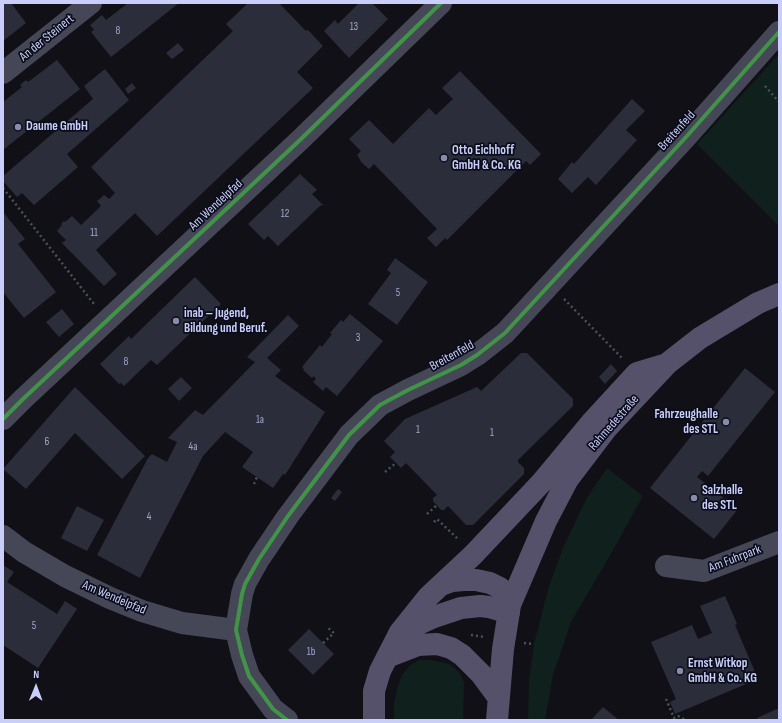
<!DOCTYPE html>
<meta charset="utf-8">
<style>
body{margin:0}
#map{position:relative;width:782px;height:723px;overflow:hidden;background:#101016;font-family:"Sofia Sans Condensed",sans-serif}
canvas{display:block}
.frame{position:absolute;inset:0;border:4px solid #c9cefb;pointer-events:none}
.north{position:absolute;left:16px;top:667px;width:40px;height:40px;-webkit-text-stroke:3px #0c0d1a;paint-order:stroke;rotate:1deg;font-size:11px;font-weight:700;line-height:16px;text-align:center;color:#c9cefb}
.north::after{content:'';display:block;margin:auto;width:14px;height:18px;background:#c9cefb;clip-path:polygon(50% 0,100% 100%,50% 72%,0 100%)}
</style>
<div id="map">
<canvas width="782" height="723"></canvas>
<div class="frame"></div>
<div class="north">N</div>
</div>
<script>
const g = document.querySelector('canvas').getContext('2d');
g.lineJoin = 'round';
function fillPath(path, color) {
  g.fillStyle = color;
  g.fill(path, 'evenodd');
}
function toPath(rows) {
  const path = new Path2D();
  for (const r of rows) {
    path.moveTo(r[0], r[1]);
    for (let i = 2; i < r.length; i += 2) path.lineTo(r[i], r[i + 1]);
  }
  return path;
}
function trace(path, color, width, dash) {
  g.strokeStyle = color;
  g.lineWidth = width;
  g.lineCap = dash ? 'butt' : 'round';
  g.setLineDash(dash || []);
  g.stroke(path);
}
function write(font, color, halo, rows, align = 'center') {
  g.font = font + ' "Sofia Sans Condensed",sans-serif';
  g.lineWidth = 3.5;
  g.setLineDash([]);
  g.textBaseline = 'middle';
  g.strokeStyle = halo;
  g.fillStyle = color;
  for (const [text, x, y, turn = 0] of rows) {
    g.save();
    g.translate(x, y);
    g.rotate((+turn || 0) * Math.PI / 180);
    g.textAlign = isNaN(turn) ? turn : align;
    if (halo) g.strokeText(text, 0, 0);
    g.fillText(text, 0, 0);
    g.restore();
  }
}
const green = toPath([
 [779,54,779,226,697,144],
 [607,468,643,496,612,552,571,622,553,675,545,720,528,720,529,679,534,644,548,589,563,548,577,518,588,496],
 [419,660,431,660,450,664,459,672,464,682,463,720,394,720,394,704,397,689,402,675,410,665]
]);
const building = toPath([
 [3,3,11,3,26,23,3,41],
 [128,3,179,3,111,57,91,32,94,30,90,25,102,15,106,20],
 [248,3,279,3,306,31,308,30,323,46,297,72,313,88,157,236,135,213,96,250,117,274,104,286,62,243,66,240,57,231,62,225,61,224,64,221,65,222,72,216,81,225,101,206,97,201,104,195,109,199,115,193,91,167,233,31,226,24],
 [359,3,372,3,388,19,349,58,324,31,335,20,338,24],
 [178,43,184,50,172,59,166,53],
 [57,60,80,89,3,150,3,102,22,87,20,85,26,80,28,82],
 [105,69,129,100,67,154,78,167,34,205,22,193,17,197,3,181,3,176,93,99,84,86],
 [460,71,541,154,530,165,526,161,447,240,445,238,436,247,427,238,437,229,374,164,369,169,362,163,357,155,361,151,349,139,369,120,393,144,429,108,436,115,453,99,442,88],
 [132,83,136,88,128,94,125,89],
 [632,99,645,111,626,130,637,140,596,185,588,177,572,193,558,179,572,162,574,164],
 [300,174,317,190,312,194,324,206,321,205,278,246,268,236,264,240,248,224],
 [3,212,25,239,18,244,56,292,24,318,3,292],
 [395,258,428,282,397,325,368,304,391,273,387,270],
 [195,277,221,304,157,365,151,360,124,386,121,383,119,384,100,364,129,336,131,339],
 [62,309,74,324,59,337,46,322],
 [350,314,383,341,337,396,326,387,323,391,313,382,316,379,314,376,312,378,303,370,304,369,302,367,320,345,322,347,332,334,330,333,341,320,343,322],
 [288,315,299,326,267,358,281,370,275,376,325,412,285,475,283,474,273,488,242,467,253,452,225,432,203,456,140,578,97,555,148,458,152,454,167,462,177,442,168,438,195,410,203,415,255,362,247,357],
 [521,353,527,353,573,399,573,406,518,460,518,462,524,468,524,474,473,525,466,525,448,506,444,510,441,510,433,501,433,498,437,495,406,463,401,468,390,457,395,452,384,441,405,419,477,387,481,391],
 [611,364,617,371,605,384,599,377],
 [745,368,775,392,708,476,702,471,697,477,738,509,714,539,650,488],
 [181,377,192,388,179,401,168,389],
 [75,387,145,456,122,479,75,433,26,489,3,469],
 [338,489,342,492,335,501,331,498],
 [77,506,104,520,87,551,61,538],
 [3,565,14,572,7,582,57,614,65,601,77,609,38,668,3,645],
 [725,596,737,624,735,625,758,679,675,714,670,702,676,699,651,642,692,625,698,639,712,633,700,606],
 [309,629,334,654,313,675,288,650],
 [603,707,619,720,591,720],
 [779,708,779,720,758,720,757,718]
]);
const path = toPath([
 [765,86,779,102],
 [3,188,94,304],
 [564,299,622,358],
 [385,472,396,463],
 [254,484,257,477],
 [427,514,437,505],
 [434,522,437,519,459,540],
 [471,635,484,637],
 [323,643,334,633,327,627],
 [524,643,534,644],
 [666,699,674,718,678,716,685,720]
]);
const minor = toPath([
 [3,73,91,3],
 [3,419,23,399,300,140,441,3],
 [3,536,24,552,65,576,110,598,142,611,182,623,236,630],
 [666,566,704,571,779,542],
 [287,720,273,709,249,676,242,655,236,630,242,594,245,584,259,559,288,516,349,435,380,405,408,390,461,365,477,355,505,333,687,136,779,32]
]);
const major = toPath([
 [444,584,452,581,464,580,476,580,490,583,500,588,507,596,510,605],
 [403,631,434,617,461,608,480,606,489,607,509,613],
 [387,657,418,645,437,644,451,648,462,655,481,674,498,697],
 [374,720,374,691,380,671,400,632,428,597,473,555,542,482,591,423,637,373,667,364],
 [497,720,503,649,510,605,546,521,568,479,606,429,668,363,700,338,758,303,779,294]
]);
const cycleway = toPath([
 [3,419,23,399,300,140,441,3],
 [287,720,273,709,249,676,242,655,236,630,242,594,245,584,259,559,288,516,349,435,380,405,408,390,461,365,477,355,505,333,687,136,779,32]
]);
const markers = [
 [18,127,4,"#888cab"],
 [444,158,4,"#888cab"],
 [176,321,4,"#888cab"],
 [726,422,4,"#888cab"],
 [694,498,4,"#888cab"],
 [680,671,4,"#888cab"]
];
const numberNames = [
 ["13",354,27],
 ["8",118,31],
 ["12",285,214],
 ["11",94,233],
 ["5",398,293],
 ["3",358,338],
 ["8",126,362],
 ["1a",260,420],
 ["1",418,430],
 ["1",492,433],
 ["6",47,442],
 ["4a",193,447],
 ["4",149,517],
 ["5",34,626],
 ["1b",311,652]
];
const streetNames = [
 ["An der Steinert",47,38,-39],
 ["Breitenfeld",677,131,-48],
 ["Am Wendelpfad",216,205,-43],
 ["Breitenfeld",452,356,-29],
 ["Rahmedestraße",614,423,-49],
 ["Am Fuhrpark",735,559,-21],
 ["Am Wendelpfad",114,598,23]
];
const poiNames = [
 ["Daume GmbH",26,127],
 ["Otto Eichhoff",452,151],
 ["GmbH & Co. KG",452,166],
 ["inab – Jugend,",184,314],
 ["Bildung und Beruf.",184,329],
 ["Fahrzeughalle",718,415,"right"],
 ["des STL",718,430,"right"],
 ["Salzhalle",702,491],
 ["des STL",702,506],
 ["Ernst Witkop",688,664],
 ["GmbH & Co. KG",688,679]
];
fillPath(green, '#10201d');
fillPath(building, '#2c2d3a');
trace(path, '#45545a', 2.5, [2, 3]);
trace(minor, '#454757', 22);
trace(major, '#56516a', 22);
trace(cycleway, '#419447', 4);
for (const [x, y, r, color] of markers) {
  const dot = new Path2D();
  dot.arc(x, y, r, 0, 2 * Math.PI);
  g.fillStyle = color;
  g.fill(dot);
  trace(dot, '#0c0d1a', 1.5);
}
write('11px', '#a2a6cb', null, numberNames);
write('13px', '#c9cefb', '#0c0d1a', streetNames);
write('bold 13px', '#c9cefb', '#0c0d1a', poiNames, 'left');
</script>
